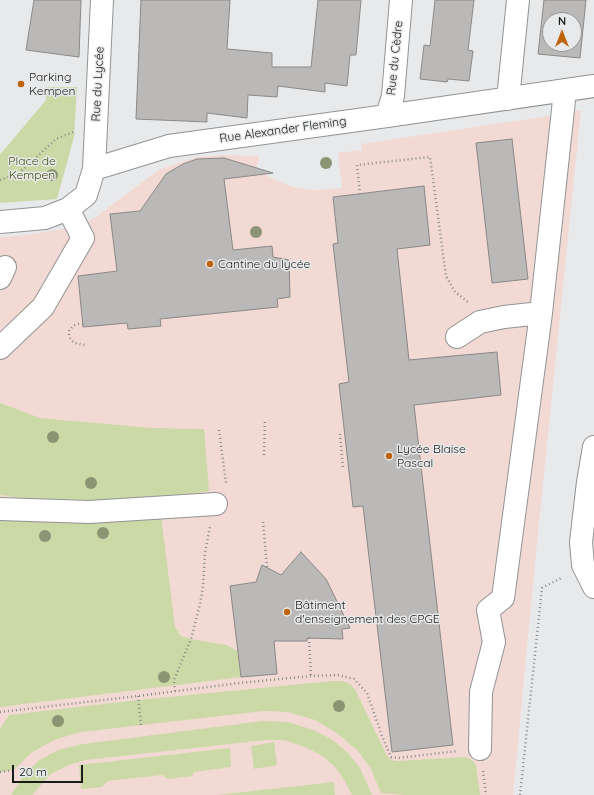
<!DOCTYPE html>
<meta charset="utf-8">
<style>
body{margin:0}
#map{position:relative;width:594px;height:795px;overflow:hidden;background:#e8e9ea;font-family:Quicksand,sans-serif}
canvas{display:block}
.north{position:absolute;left:542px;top:12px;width:40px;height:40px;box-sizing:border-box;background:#e8e9ea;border:1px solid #959697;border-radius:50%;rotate:0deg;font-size:11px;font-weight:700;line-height:16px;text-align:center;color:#191a1a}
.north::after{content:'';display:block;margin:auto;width:14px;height:18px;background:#bf640b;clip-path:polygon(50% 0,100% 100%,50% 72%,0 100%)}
.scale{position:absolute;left:12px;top:765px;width:71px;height:18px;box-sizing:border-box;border:2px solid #191a1a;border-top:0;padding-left:5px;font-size:12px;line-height:14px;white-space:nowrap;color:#191a1a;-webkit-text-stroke:3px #e8e9ea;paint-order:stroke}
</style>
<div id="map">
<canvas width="594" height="795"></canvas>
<div class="north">N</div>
<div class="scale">20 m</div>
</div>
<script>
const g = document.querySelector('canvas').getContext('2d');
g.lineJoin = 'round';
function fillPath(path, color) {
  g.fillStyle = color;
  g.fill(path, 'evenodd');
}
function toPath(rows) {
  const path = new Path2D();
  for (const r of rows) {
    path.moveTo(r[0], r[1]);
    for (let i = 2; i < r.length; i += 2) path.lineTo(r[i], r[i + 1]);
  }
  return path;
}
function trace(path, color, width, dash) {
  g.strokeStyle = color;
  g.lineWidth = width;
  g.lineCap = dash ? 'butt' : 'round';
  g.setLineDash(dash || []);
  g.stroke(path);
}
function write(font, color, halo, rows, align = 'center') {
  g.font = font + ' Quicksand,sans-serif';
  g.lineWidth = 3;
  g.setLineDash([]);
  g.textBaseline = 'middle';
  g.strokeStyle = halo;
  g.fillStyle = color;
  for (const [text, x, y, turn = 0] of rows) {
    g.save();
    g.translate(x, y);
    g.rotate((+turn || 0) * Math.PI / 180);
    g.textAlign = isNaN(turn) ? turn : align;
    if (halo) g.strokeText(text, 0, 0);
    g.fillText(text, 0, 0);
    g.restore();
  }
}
const education = toPath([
 [581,110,537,542,513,795,0,795,0,237,28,235,68,228,83,224,97,216,160,169,197,157,223,155,259,156,256,169,273,179,287,185,296,188,315,190,342,188,338,153,362,150,361,144,549,116,552,122,569,113]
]);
const green = toPath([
 [46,87,77,87,74,137,57,199,0,203,0,154,4,150,46,100],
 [0,403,40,418,151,428,204,429,209,491,166,498,115,501,21,498,0,495],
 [0,515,161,516,175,627,181,636,191,639,226,645,238,651,241,677,0,707],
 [333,681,342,681,350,684,355,689,387,756,391,760,397,761,466,757,472,760,476,765,480,795,405,795,381,793,371,769,358,751,337,733,315,720,288,712,264,711,81,732,54,740,31,753,14,770,0,772,0,729,9,715,138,700],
 [263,721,287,722,311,729,333,740,348,753,360,768,372,795,352,795,342,776,333,765,321,755,305,747,284,740,266,740,86,760,69,765,51,774,32,795,11,795,22,778,38,761,58,750,83,744],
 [274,742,277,765,254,769,251,746],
 [230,748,231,767,194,772,192,776,168,779,162,775,108,781,102,787,81,789,79,765],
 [334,782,335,795,217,795]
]);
const building = toPath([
 [34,0,81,0,79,57,26,50,34,0],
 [141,0,230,0,227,49,272,53,272,67,311,67,318,0,361,0,356,55,350,55,347,86,325,83,325,92,278,86,277,97,248,95,247,118,207,113,207,122,136,119,141,0],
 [435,0,474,0,468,50,473,51,469,81,448,79,447,82,420,79,424,45,430,46,435,0],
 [544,0,586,0,580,58,538,54,544,0],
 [550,20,574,20,574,44,550,44,550,20],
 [512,139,528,279,492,283,476,143,512,139],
 [224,158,273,173,224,179,233,250,272,246,273,257,289,260,290,297,277,299,278,307,160,319,161,326,128,329,127,323,83,327,78,276,117,271,110,214,140,211,166,174,183,164,197,159,224,158],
 [424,186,430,245,397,249,409,360,497,352,501,395,414,405,453,745,392,752,363,506,353,507,339,384,349,382,333,244,338,243,333,197,424,186],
 [301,552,326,579,350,628,342,629,343,639,307,638,307,641,274,641,277,674,241,677,230,586,256,582,262,565,281,575,301,552]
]);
const path = toPath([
 [0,180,18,174,56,139,73,132],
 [360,194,357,165,430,157,446,276,455,292,468,302],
 [83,324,77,324,73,326,69,331,69,336,71,340,75,343,85,345],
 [219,430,226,483],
 [340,434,343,468],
 [264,455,265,419],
 [263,522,267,567],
 [309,638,311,676],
 [175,691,174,680,191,639,200,604,203,586,205,553,210,527],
 [138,696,141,725],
 [0,712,138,696,239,683,311,676,338,675,354,679,367,693,382,736,391,757,398,758,458,751],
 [483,771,486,795],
 [0,772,14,770],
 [520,795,542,588,563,577]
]);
const minor = toPath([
 [508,99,518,0],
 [387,116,393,96,401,0],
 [94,169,102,0],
 [0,222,45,218,68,209,86,195,94,169,169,146,387,116,594,86],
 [0,278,5,267],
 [457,337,480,322,504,317,541,313],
 [0,348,43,307,83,238,68,209],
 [594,447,588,482,581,542,583,565,594,587],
 [0,509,89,512,216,504],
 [480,749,481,692,494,642,488,610,503,598,541,313,565,91]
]);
const trees = [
 [326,163],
 [52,175],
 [256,232],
 [53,437],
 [91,483],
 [103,533],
 [45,536],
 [164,677],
 [339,706],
 [58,721]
];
const markers = [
 [21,84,4,"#bf640b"],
 [210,264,4,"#bf640b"],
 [389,456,4,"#bf640b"],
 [287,612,4,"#bf640b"]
];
const streetNames = [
 ["Rue du Cèdre",395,58,-84],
 ["Rue du Lycée",98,84,-87],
 ["Rue Alexander Fleming",283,130,-8]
];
const poiNames = [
 ["Parking",29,77],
 ["Kempen",29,91],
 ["Cantine du lycée",218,264],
 ["Lycée Blaise",397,449],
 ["Pascal",397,463],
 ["Bâtiment",295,605],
 ["d'enseignement des CPGE",295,619]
];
const parkNames = [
 ["Place de",32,161],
 ["Kempen",32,175]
];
fillPath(education, '#f3d9d3');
fillPath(green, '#cbd9a7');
fillPath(building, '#bab9b8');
trace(building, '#8a8988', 1);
trace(minor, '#929394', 24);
trace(path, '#8a8b8c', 2.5, [1, 3]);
trace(minor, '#fff', 22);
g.fillStyle = '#8d9473';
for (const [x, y] of trees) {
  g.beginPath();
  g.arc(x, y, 6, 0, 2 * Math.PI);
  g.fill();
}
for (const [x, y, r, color] of markers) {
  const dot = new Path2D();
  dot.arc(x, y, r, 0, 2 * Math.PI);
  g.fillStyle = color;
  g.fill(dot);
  trace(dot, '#e8e9ea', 1.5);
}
write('12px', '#191a1a', '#e8e9ea', streetNames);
write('12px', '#191a1a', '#e8e9ea', poiNames, 'left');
write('12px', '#424f11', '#e8e9ea', parkNames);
</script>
